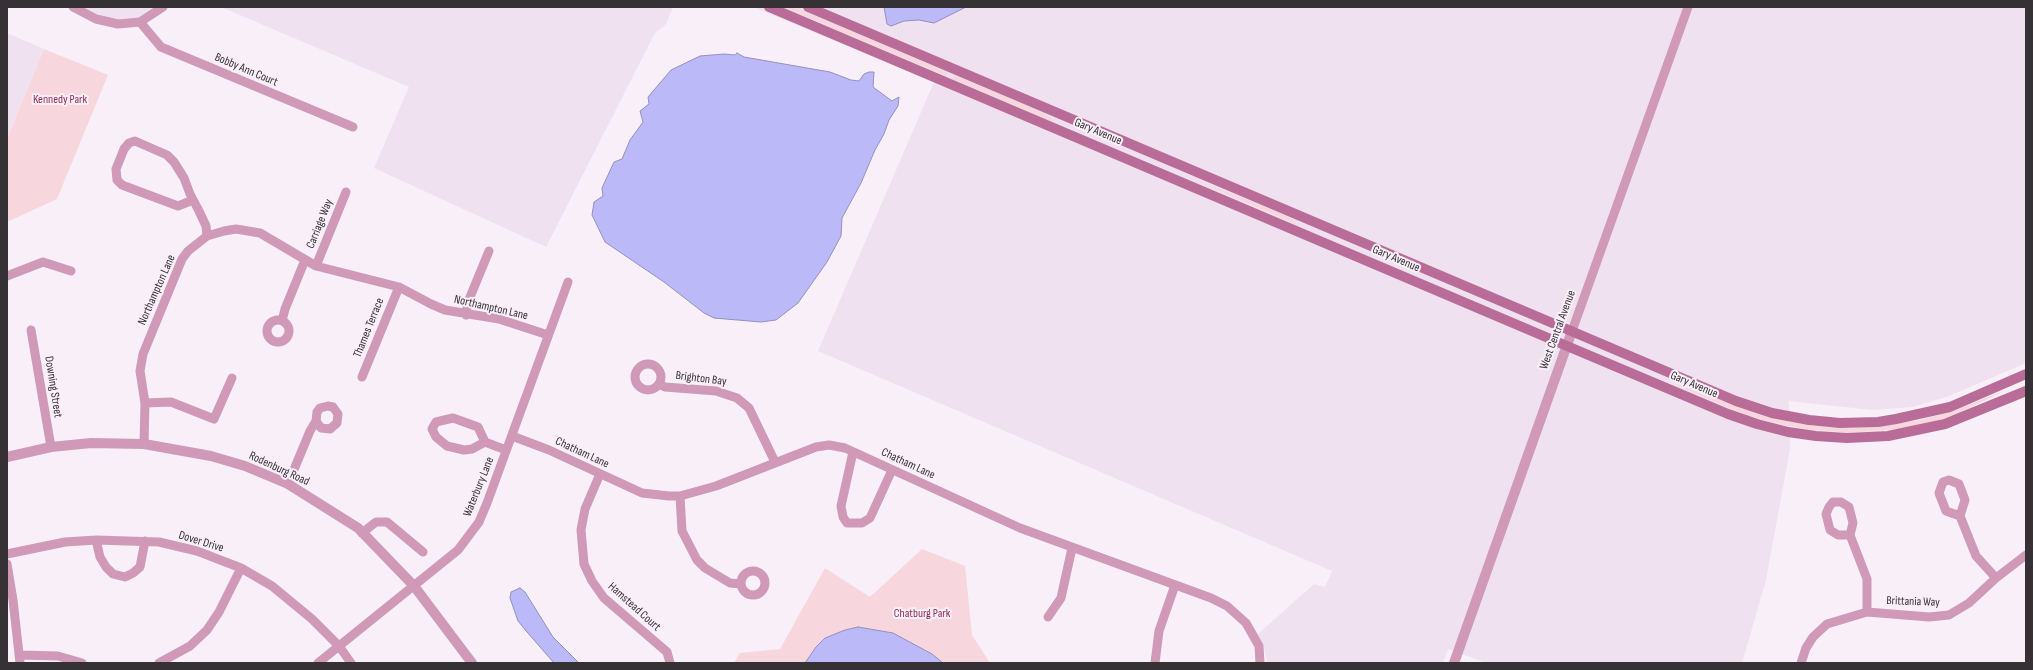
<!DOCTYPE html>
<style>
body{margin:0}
#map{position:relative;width:2033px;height:670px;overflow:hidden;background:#f8eff9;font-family:"Sofia Sans Condensed",sans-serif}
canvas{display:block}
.frame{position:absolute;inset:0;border:8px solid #353135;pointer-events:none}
</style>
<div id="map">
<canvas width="2033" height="670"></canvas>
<div class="frame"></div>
</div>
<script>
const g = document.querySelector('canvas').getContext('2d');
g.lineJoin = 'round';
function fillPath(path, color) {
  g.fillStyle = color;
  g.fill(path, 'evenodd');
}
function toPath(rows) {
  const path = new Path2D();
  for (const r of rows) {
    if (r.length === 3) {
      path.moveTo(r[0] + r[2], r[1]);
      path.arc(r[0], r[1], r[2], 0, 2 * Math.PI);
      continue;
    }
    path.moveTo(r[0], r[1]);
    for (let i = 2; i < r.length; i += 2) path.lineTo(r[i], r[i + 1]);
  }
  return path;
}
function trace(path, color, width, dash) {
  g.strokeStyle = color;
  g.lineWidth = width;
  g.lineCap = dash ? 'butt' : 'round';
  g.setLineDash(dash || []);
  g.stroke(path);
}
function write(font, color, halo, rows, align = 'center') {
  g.font = font + ' "Sofia Sans Condensed",sans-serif';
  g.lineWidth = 4;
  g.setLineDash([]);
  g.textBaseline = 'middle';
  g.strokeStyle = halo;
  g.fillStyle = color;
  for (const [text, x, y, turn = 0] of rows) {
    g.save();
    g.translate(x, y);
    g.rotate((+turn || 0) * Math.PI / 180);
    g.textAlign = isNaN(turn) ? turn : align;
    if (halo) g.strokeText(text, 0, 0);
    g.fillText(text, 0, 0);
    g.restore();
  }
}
const built = toPath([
 [77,7,159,7,139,20,107,20],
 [221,7,673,7,666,24,655,33,546,247,374,168,409,87],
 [753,7,2026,7,2026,363,1949,396,1913,407,1872,410,1789,401,1790,449,1766,580,1742,663,1486,663,1448,649,1443,663,1267,663,1264,647,1258,634,1314,584,1325,587,1332,571,818,351,934,82],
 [7,33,44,49,7,139]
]);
const green = toPath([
 [783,7,795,7,948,72,946,76],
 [44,49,108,75,57,199,7,222,7,139],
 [955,75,1040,111,1051,118,1054,122,953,79],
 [1183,175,1278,212,1293,220,1298,225],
 [1672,383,1775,419,1814,426,1846,428,1874,427,1920,420,1951,412,2008,389,1955,415,1936,421,1898,429,1849,433,1803,429,1763,420,1735,411],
 [922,549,965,566,972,635,990,663,734,663,740,653,780,649,825,568,870,597]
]);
const water = toPath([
 [884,7,966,7,934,23,919,20,904,21,891,26,887,24,884,7],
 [737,53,744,57,830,72,851,80,859,81,864,74,869,72,874,72,873,87,892,101,899,97,898,106,889,120,884,134,875,150,861,183,842,218,841,236,827,262,798,303,776,320,761,322,714,318,704,313,664,282,605,242,592,215,594,202,603,196,602,188,614,162,622,159,630,140,643,122,640,111,649,104,648,97,671,70,700,56,724,54,735,55,737,53],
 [520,588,525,592,553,637,579,663,554,663,527,632,518,621,510,598,511,592,520,588],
 [858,627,893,633,932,654,943,663,805,663,816,647,825,638,845,630,858,627]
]);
const minor = toPath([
 [73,7,96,19,118,24,140,22,163,7],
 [140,22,161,47,353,127],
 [193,200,178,206,122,185,117,180,116,169,124,149,129,143,135,141,167,155,174,162,184,178,190,194,199,211,206,226,207,236],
 [316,266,346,192],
 [7,276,43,262,71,271],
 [466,315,468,302,489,251],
 [278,331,11],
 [282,321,285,309,305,260],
 [31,330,51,447],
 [1572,331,1688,7],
 [648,377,13],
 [362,377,399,287],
 [659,384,665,387,716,391,737,398,749,408,775,462],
 [145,403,171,402,214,419,232,378],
 [512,436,549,450,642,493,669,496,680,496,716,486,816,447,829,445,845,448,1020,528,1211,598,1227,606,1246,623,1259,646,1260,663],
 [485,442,472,449,464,450,447,446,436,437,432,429,436,422,453,418,478,427,485,442,506,450],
 [144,444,145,403,140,371,143,354,182,259,188,251,207,236,224,231,236,229,260,233,316,266,399,287,431,304,445,310,499,319,548,335],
 [853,452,841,506,843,517,847,523,862,523,870,518,892,470],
 [600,474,585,509,581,530,584,564,592,581,604,598,667,652,670,663],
 [288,484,310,431,316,421,317,412,320,408,328,406,333,407,338,414,337,423,330,429,321,428,316,421],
 [680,496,682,531,697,560,705,568,730,583,741,584],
 [1960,516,1965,500,1959,484,1949,480,1943,482,1939,493,1946,511,1960,516,1976,556,1996,578],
 [362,533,376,522,387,522,423,552],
 [1850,535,1853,523,1849,507,1841,502,1833,502,1829,507,1826,514,1830,530,1838,535,1850,535,1867,579,1867,612],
 [96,540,100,557,106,567,113,574,125,577,133,573,140,567,145,541],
 [7,554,65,542,96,540,159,542,197,551,241,568,272,586,312,619,339,646,351,663],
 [7,564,13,600,20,663],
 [753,583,12],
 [1048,617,1061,598,1072,548],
 [19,655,58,656,82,663],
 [159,663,190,646,207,630,219,612,241,568],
 [318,663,458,550,479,522,487,503,568,282],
 [1155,663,1159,631,1175,585],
 [1801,663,1806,648,1813,637,1827,624,1867,612,1929,617,1949,615,1969,603,1996,578,2026,555]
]);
const tertiary = toPath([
 [7,457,51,447,91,443,144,444,211,456,245,466,288,484,358,528,414,586,472,663],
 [1454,663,1572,331]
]);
const secondary = toPath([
 [769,7,1567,346,1728,414,1757,424,1788,432,1816,436,1847,438,1888,436,1945,424,2026,391],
 [808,7,1736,401,1772,413,1809,420,1840,423,1878,422,1896,419,1950,407,2026,374]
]);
const streetNames = [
 ["Bobby Ann Court",246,70,23],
 ["Gary Avenue",1098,132,23],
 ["Carriage Way",320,224,-68],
 ["Gary Avenue",1396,259,23],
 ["Northampton Lane",157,290,-66],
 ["Northampton Lane",491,308,13],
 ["Thames Terrace",369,328,-68],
 ["West Central Avenue",1558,330,-70],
 ["Brighton Bay",701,379,7],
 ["Gary Avenue",1694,385,23],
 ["Downing Street",53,387,81],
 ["Chatham Lane",582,453,25],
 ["Chatham Lane",908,464,25],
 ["Rodenburg Road",279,469,25],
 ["Waterbury Lane",479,487,-68],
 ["Dover Drive",201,542,17],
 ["Brittania Way",1913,602,2],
 ["Hamstead Court",634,607,42]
];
const parkNames = [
 ["Kennedy Park",60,100],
 ["Chatburg Park",922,614]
];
fillPath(built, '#f0e1f0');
fillPath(green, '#f7d7dd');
fillPath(water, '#bbb9f7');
trace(water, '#9390bd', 1);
trace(minor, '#cf99b7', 9);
trace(tertiary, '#cf99b7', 10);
trace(secondary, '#ba6c99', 10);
write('12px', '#353135', '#f8eff9', streetNames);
write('12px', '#922d4d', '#f8eff9', parkNames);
</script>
